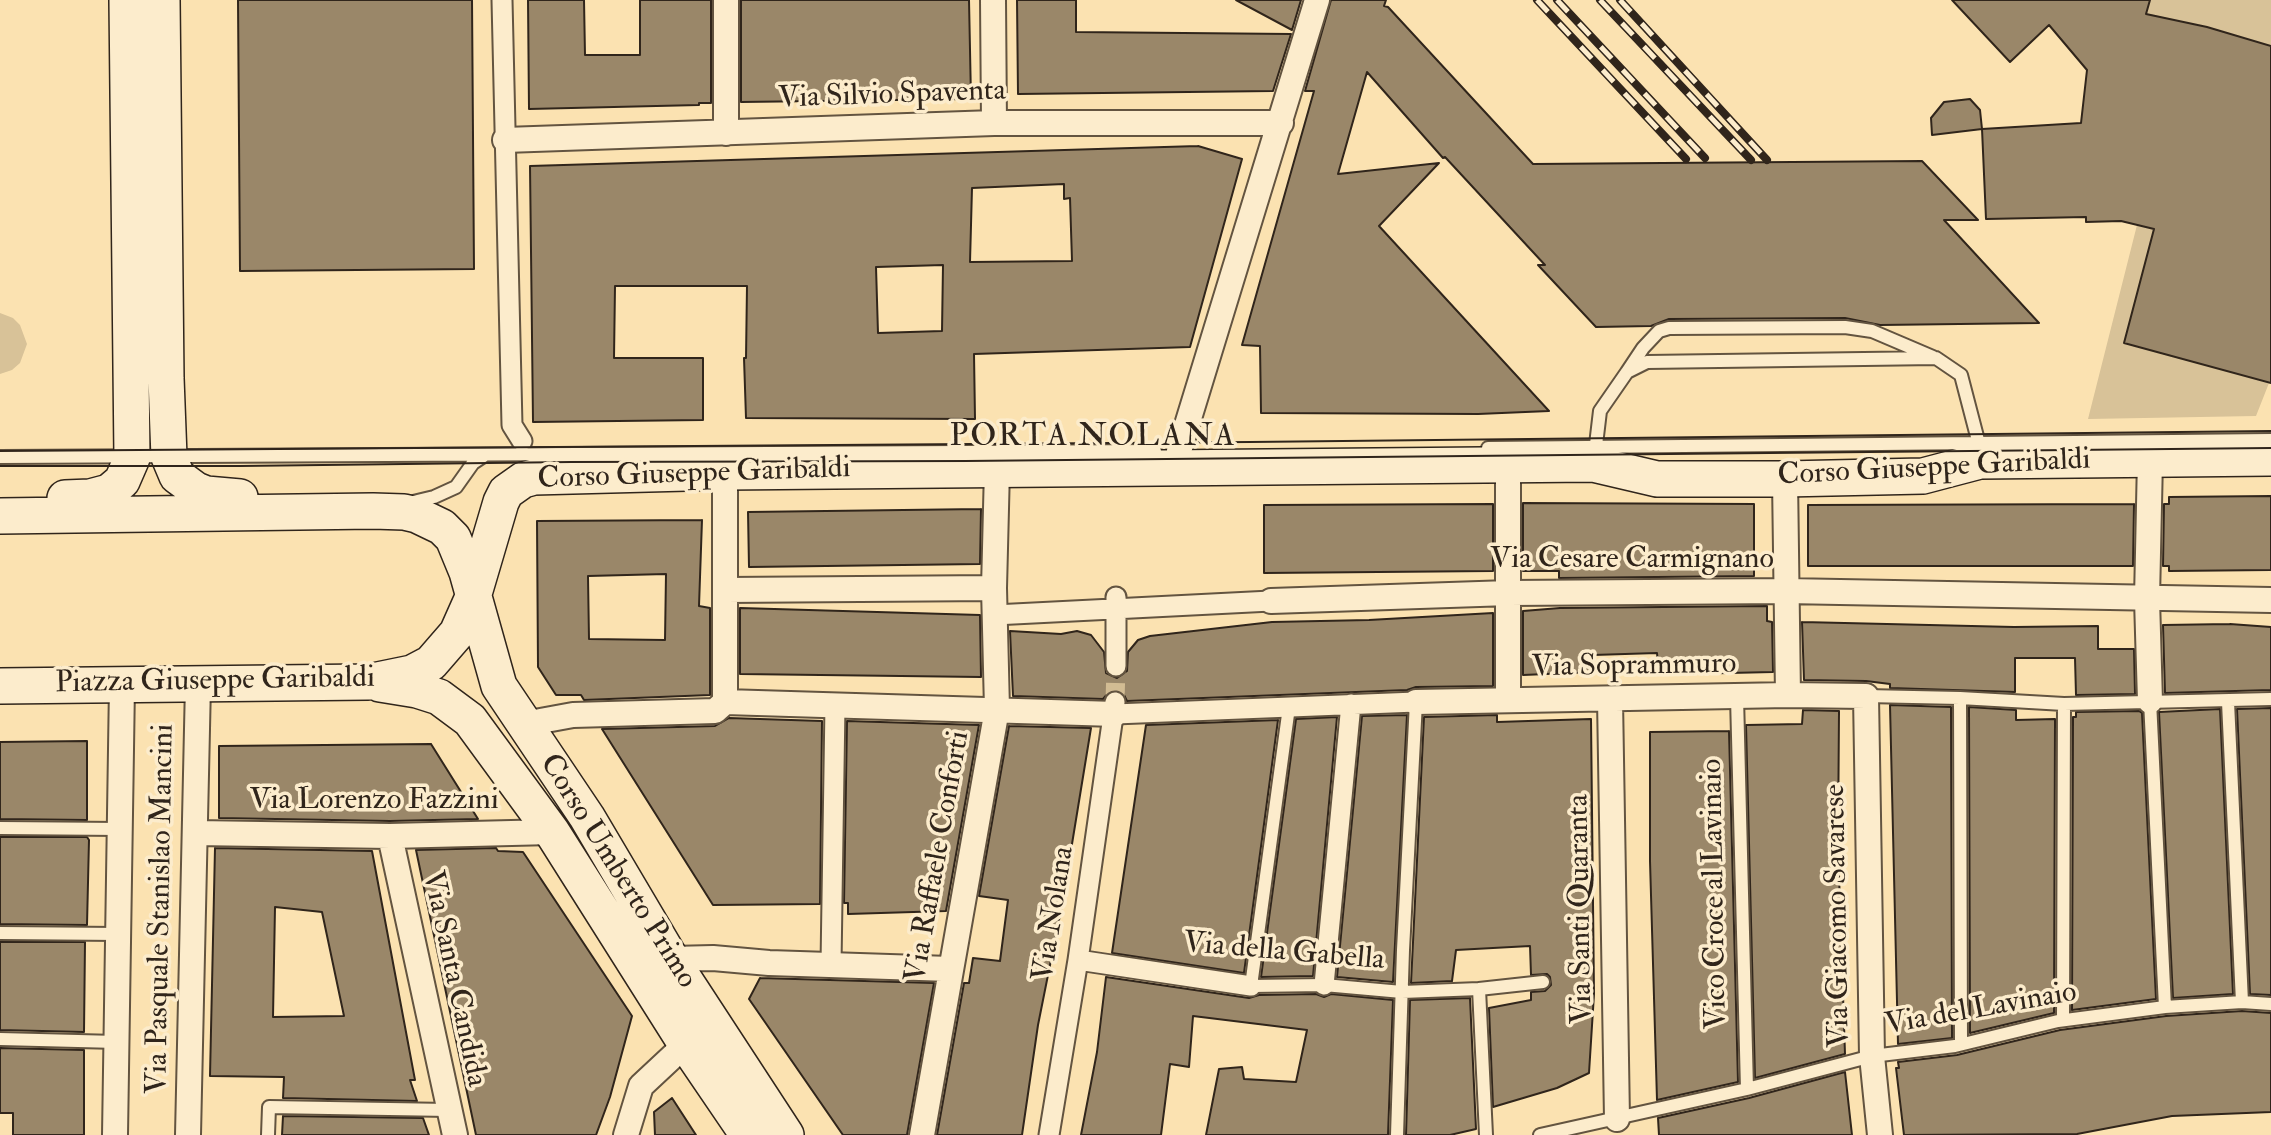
<!DOCTYPE html>
<style>
body{margin:0}
canvas{display:block;background:#fbe2b1}
</style>
<canvas width="2271" height="1135"></canvas>
<script>
const g = document.querySelector('canvas').getContext('2d');
g.lineJoin = 'round';
function fillPath(path, color) {
  g.fillStyle = color;
  g.fill(path, 'evenodd');
}
function toPath(rows) {
  const path = new Path2D();
  for (const r of rows) {
    path.moveTo(r[0], r[1]);
    for (let i = 2; i < r.length; i += 2) path.lineTo(r[i], r[i + 1]);
  }
  return path;
}
function trace(path, color, width, dash) {
  g.strokeStyle = color;
  g.lineWidth = width;
  g.lineCap = dash ? 'butt' : 'round';
  g.setLineDash(dash || []);
  g.stroke(path);
}
function write(font, color, halo, rows, align = 'center') {
  g.font = font + ' "IM FELL Double Pica",serif';
  g.lineWidth = 7;
  g.setLineDash([]);
  g.textBaseline = 'middle';
  g.strokeStyle = halo;
  g.fillStyle = color;
  for (const [text, x, y, turn = 0] of rows) {
    g.save();
    g.translate(x, y);
    g.rotate((+turn || 0) * Math.PI / 180);
    g.textAlign = isNaN(turn) ? turn : align;
    if (halo) g.strokeText(text, 0, 0);
    g.fillText(text, 0, 0);
    g.restore();
  }
}
const green = toPath([
 [2150,0,2271,0,2271,46,2146,14],
 [2137,225,2154,229,2124,343,2269,383,2256,416,2088,419],
 [0,313,13,318,20,325,27,344,20,363,12,370,0,374]
]);
const building = toPath([
 [238,0,472,0,474,269,240,271,238,0],
 [528,0,584,0,585,55,640,55,640,0,711,0,711,103,699,103,699,105,529,109,528,0],
 [741,0,969,0,971,99,741,102,741,0],
 [1017,0,1076,0,1076,32,1291,34,1273,91,1018,94,1017,0],
 [1236,0,1301,0,1292,30,1236,0],
 [1331,0,1386,0,1384,6,1388,7,1533,164,1922,161,1978,220,1944,220,2039,323,1880,325,1845,318,1669,319,1651,326,1596,327,1538,265,1545,265,1445,157,1443,158,1367,72,1338,174,1439,163,1379,226,1549,411,1478,414,1261,413,1260,346,1242,345,1314,91,1305,91,1331,0],
 [1952,0,2150,0,2146,14,2207,27,2271,46,2271,383,2124,343,2154,229,2121,221,2086,222,2086,217,1986,219,1982,129,2081,123,2087,70,2049,25,2010,62,1952,0],
 [1970,99,1980,110,1982,129,1932,135,1931,118,1944,102,1970,99],
 [1198,146,1242,159,1190,347,974,354,975,419,746,418,744,358,746,358,747,286,615,286,614,358,703,358,703,420,533,422,530,166,1198,146],
 [1064,184,1064,199,1070,198,1072,261,970,262,972,188,1064,184],
 [943,265,942,331,878,333,876,267,943,265],
 [2271,496,2271,570,2169,571,2169,566,2163,566,2164,504,2169,504,2169,497,2271,496],
 [1523,503,1754,504,1754,576,1559,578,1559,571,1523,571,1523,503],
 [1493,504,1493,571,1264,573,1264,505,1493,504],
 [2134,504,2133,566,1808,566,1808,505,2134,504],
 [981,509,980,564,749,567,748,512,981,509],
 [702,520,699,606,710,608,710,695,584,700,581,695,556,695,538,667,537,521,702,520],
 [666,574,665,640,589,639,588,576,666,574],
 [1767,606,1767,621,1772,622,1773,672,1685,674,1686,661,1658,664,1657,653,1593,655,1593,672,1523,675,1523,611,1560,608,1767,606],
 [740,608,980,615,981,677,740,674,740,608],
 [1493,613,1493,686,1416,687,1407,690,1127,701,1123,693,1116,690,1110,691,1103,699,1013,696,1010,631,1061,634,1077,631,1091,635,1104,652,1106,673,1117,678,1127,671,1128,652,1138,640,1150,636,1272,622,1369,620,1493,613],
 [1802,622,2014,627,2098,626,2098,649,2134,649,2135,694,2076,695,2075,658,2015,658,2015,692,1890,688,1890,684,1866,681,1804,680,1802,622],
 [2230,624,2271,627,2271,690,2165,693,2163,625,2230,624],
 [1890,705,1951,707,1952,1038,1898,1044,1890,705],
 [1969,707,2016,710,2016,720,2055,719,2054,1013,1970,1033,1969,707],
 [2271,708,2271,995,2250,994,2237,709,2271,708],
 [2220,709,2233,994,2173,998,2159,712,2220,709],
 [1803,710,1839,711,1838,845,1845,1054,1755,1078,1746,725,1802,724,1803,710],
 [2139,711,2142,713,2156,999,2072,1010,2073,717,2076,717,2076,712,2139,711],
 [1407,715,1393,982,1337,977,1362,716,1407,715],
 [1497,715,1497,722,1591,719,1594,994,1589,1073,1557,1088,1493,1107,1489,1008,1531,1000,1531,992,1545,991,1551,985,1550,977,1547,974,1531,975,1530,946,1456,950,1452,981,1411,983,1424,717,1497,715],
 [1337,717,1313,976,1261,977,1296,719,1337,717],
 [729,718,822,721,820,904,713,905,602,729,715,726,729,718],
 [1278,720,1244,973,1112,953,1146,725,1278,720],
 [847,721,979,725,946,911,848,914,848,903,844,903,847,721],
 [1009,726,1091,728,1062,905,1038,1025,1022,1135,937,1135,964,983,969,983,973,958,1000,961,1008,900,979,896,1009,726],
 [1729,731,1738,1082,1657,1100,1650,861,1650,732,1729,731],
 [87,741,87,820,0,819,0,742,87,741],
 [431,744,478,819,390,821,219,818,219,746,431,744],
 [0,837,87,837,89,840,87,925,0,924,0,837],
 [215,848,372,851,415,1080,410,1080,417,1101,283,1098,284,1077,210,1076,215,848],
 [275,907,322,912,344,1016,273,1017,275,907],
 [496,848,498,851,523,852,632,1016,610,1097,596,1135,476,1135,416,850,496,848],
 [0,942,85,942,84,1032,0,1030,0,942],
 [1106,977,1249,998,1259,995,1316,994,1324,997,1331,994,1393,1000,1388,1135,1206,1135,1219,1069,1242,1067,1244,1079,1296,1082,1307,1030,1193,1016,1189,1067,1170,1064,1161,1135,1081,1135,1097,1052,1106,977],
 [760,978,934,983,907,1135,843,1135,749,999,760,978],
 [1470,998,1476,1129,1450,1135,1406,1135,1410,1000,1470,998],
 [2242,1011,2271,1013,2271,1112,2172,1116,2077,1134,1904,1135,1896,1068,1899,1068,1898,1062,1957,1055,2060,1030,2166,1016,2242,1011],
 [0,1048,84,1050,84,1135,13,1135,13,1113,0,1113,0,1048],
 [1845,1072,1852,1135,1659,1135,1658,1118,1749,1098,1845,1072],
 [672,1098,696,1135,655,1135,654,1112,672,1098],
 [283,1116,423,1118,429,1135,282,1135,283,1116]
]);
const pedestrianTunnel = toPath([
 [1115,702,1116,666]
]);
const service = toPath([
 [1627,372,1643,348,1659,331,1669,328,1845,327,1872,331,1933,357],
 [1488,448,2271,440],
 [1595,453,1600,411,1627,372,1647,362,1936,358,1961,375,1980,448],
 [0,457,1155,451],
 [409,503,434,497,456,487,473,463,485,455],
 [1866,696,1960,698,2064,704,2271,699],
 [1737,697,1747,1089],
 [1960,698,1961,1044],
 [2150,701,2165,1007],
 [2228,702,2242,1002],
 [1289,707,1251,986,1324,985,1402,992,1479,989],
 [0,828,120,829],
 [0,933,119,934],
 [2063,1020,2064,704],
 [0,1039,117,1042],
 [268,1135,269,1107,449,1110],
 [1397,1135,1403,950,1416,702],
 [1486,1135,1479,989,1543,982],
 [1540,1135,1747,1089,1872,1056,1955,1046,2058,1021,2165,1007,2242,1002,2271,1004]
]);
const pedestrian = toPath([
 [502,0,512,425,522,441],
 [1116,597,1116,666],
 [994,615,1271,601],
 [1115,714,1416,702],
 [1078,960,1251,986],
 [831,964,835,705],
 [1324,985,1351,704],
 [1049,1135,1078,960,1115,702]
]);
const minor = toPath([
 [726,0,726,133],
 [993,0,994,123],
 [505,140,994,123,1281,123],
 [2150,459,2147,599,2150,701],
 [1508,464,1508,700],
 [1179,467,1179,451,1317,0],
 [725,472,725,702],
 [1785,479,1788,695],
 [726,590,994,588],
 [1271,601,1509,593,1786,591,2271,600],
 [1610,699,1617,1119],
 [1416,702,1788,695,1866,696,1872,1056,1880,1135],
 [524,724,573,715,715,711,725,702,1115,714],
 [196,833,390,836,552,832],
 [390,836,455,1135],
 [671,959,713,958,769,963,950,969],
 [115,1135,122,685],
 [188,1135,198,684],
 [626,1135,641,1086,686,1044],
 [922,1135,997,709,994,588,997,469]
]);
const secondary = toPath([
 [162,0,166,378,169,457,177,476,196,490,206,494,240,497],
 [65,498,90,497,109,492,122,481,132,458,127,0],
 [0,516,373,511,404,512,417,515,442,527,453,538,467,572,499,686,587,817,671,959,786,1135],
 [380,684,417,690,439,697,470,720,552,832,686,1044,748,1135],
 [0,686,368,682,412,673,431,663,457,633,473,597,501,502,506,492,523,480,534,477,725,472,1593,464,1657,479,1785,479,1923,476,1980,461,2271,458]
]);
const tram = toPath([
 [0,451,1250,442,2271,431],
 [0,466,240,466,571,462,966,461,2271,448]
]);
const rail = toPath([
 [1537,0,1686,159],
 [1557,0,1705,158],
 [1600,0,1751,160],
 [1620,0,1767,160]
]);
const streetNames = [
 ["Via Silvio Spaventa",892,96,-2],
 ["Corso Giuseppe Garibaldi",1934,469,-3],
 ["Corso Giuseppe Garibaldi",694,475,-2],
 ["Via Cesare Carmignano",1632,561],
 ["Via Soprammuro",1634,667,-1],
 ["Piazza Giuseppe Garibaldi",215,682,-1],
 ["Via Lorenzo Fazzini",374,802],
 ["Via Raffaele Conforti",939,857,-80],
 ["Corso Umberto Primo",617,872,58],
 ["Vico Croce al Lavinaio",1716,894,-91],
 ["Via Pasquale Stanislao Mancini",162,909,-89],
 ["Via Santi Quaranta",1582,909,-91],
 ["Via Nolana",1055,914,-81],
 ["Via Giacomo Savarese",1839,916,-91],
 ["Via della Gabella",1284,953,5],
 ["Via Santa Candida",453,979,78],
 ["Via del Lavinaio",1981,1010,-10]
];
const neighbourhoodNames = [
 ["PORTA NOLANA",1093,438]
];
fillPath(green, '#d8c298');
fillPath(building, '#9a8769');
trace(building, '#30251b', 2);
trace(pedestrianTunnel, '#d2bc93', 19, [19, 10]);
trace(service, '#635440', 16);
trace(pedestrian, '#635440', 23);
trace(minor, '#635440', 28);
trace(secondary, '#30251b', 38);
trace(service, '#fceccc', 12);
trace(pedestrian, '#fceccc', 19);
trace(minor, '#fceccc', 24);
trace(secondary, '#fceccc', 35);
trace(tram, '#30251b', 2);
trace(rail, '#30251b', 8);
trace(rail, '#fceccc', 5, [16]);
write('30px', '#30251b', '#fceccc', streetNames);
g.letterSpacing = '2px';
write('32px', '#30251b', '#fceccc', neighbourhoodNames);
g.letterSpacing = '0px';
</script>
